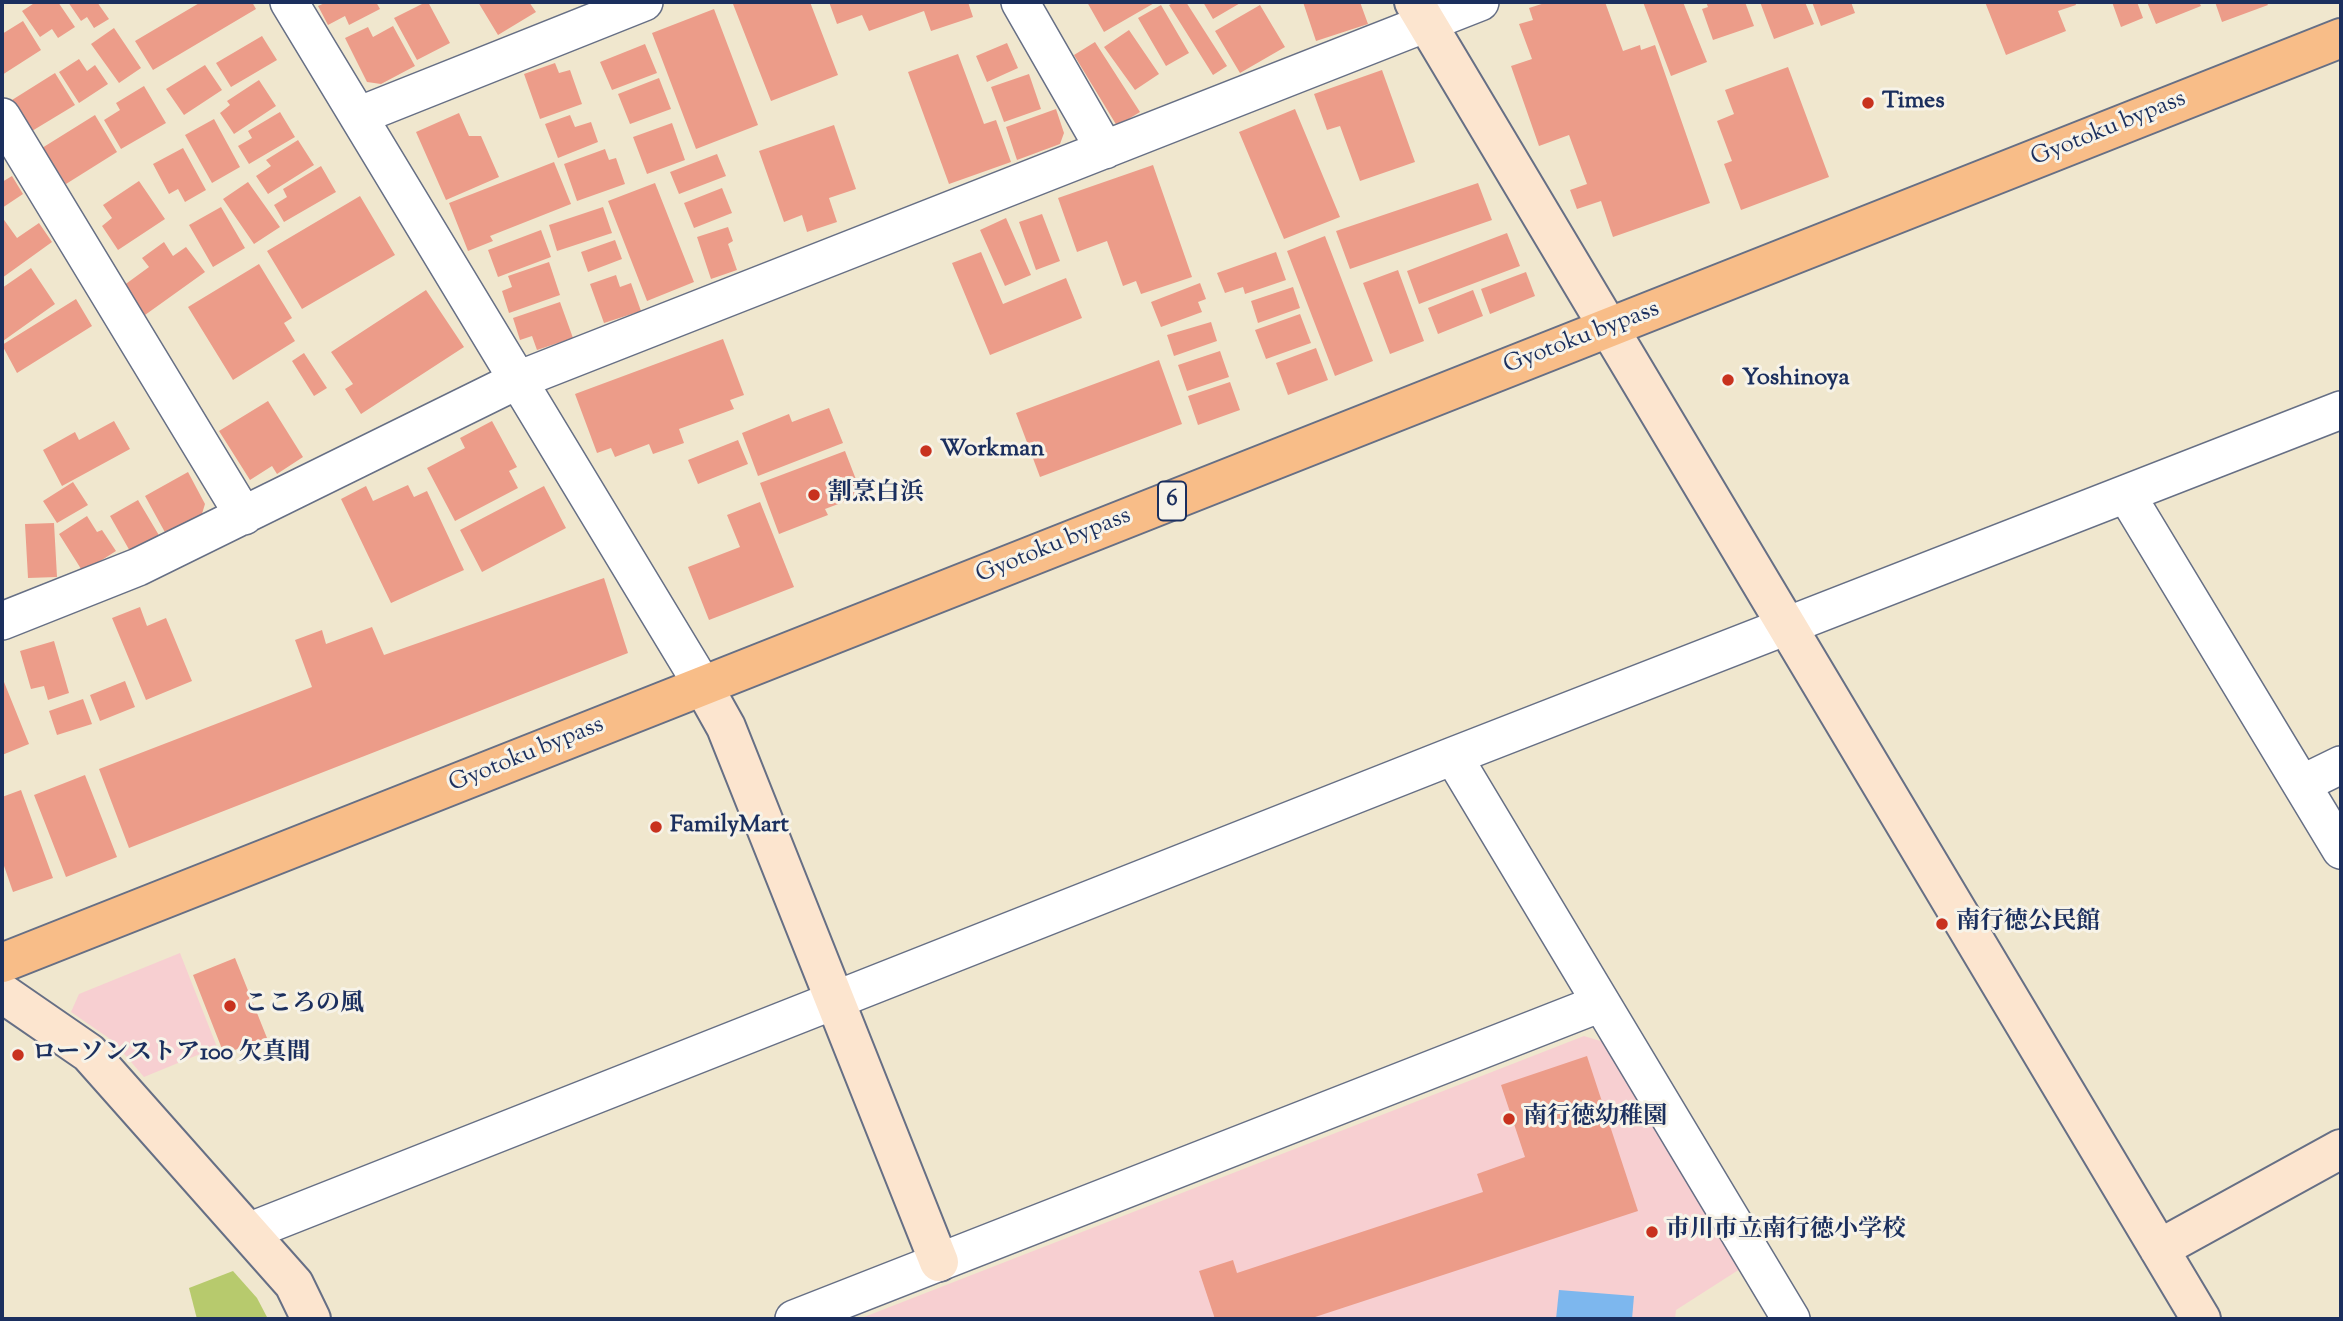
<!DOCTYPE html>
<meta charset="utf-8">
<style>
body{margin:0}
#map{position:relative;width:2343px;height:1321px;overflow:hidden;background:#f0e7ce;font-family:"Sorts Mill Goudy",serif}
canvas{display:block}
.frame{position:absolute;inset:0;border:4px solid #1b2f5e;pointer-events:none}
</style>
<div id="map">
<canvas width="2343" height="1321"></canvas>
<div class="frame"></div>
</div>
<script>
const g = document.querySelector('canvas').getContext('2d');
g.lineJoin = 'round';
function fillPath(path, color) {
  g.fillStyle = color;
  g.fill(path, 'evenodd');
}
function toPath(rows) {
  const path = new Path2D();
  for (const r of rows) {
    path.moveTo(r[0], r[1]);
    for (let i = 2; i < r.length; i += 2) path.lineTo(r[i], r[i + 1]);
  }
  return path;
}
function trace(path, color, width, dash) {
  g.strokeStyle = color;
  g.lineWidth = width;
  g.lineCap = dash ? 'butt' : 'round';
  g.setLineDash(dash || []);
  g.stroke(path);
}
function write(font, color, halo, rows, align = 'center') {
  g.font = font + ' "Sorts Mill Goudy","Noto Serif JP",serif';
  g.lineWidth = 6;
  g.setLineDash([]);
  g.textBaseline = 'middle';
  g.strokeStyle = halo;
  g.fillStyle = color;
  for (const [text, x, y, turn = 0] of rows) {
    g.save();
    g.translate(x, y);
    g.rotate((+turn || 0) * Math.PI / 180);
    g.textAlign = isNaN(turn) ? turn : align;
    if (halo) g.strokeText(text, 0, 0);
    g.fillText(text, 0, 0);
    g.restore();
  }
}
const built = toPath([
 [180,953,217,1047,144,1077,113,1041,71,1012,79,994],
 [1584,1036,1604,1042,1740,1269,1676,1310,1675,1319,859,1319]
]);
const green = toPath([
 [233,1271,257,1298,268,1319,197,1319,189,1288]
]);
const water = toPath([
 [1559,1290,1634,1296,1632,1319,1556,1319]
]);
const building = toPath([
 [36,2,58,2,75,27,58,38,52,29,40,37,22,11],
 [68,2,97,2,109,19,94,28,87,17,81,21],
 [201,2,252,2,256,9,153,70,135,41],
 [327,2,376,2,380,9,349,25,345,16,328,25,318,6],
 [426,2,428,2,450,43,417,60,394,18],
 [478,2,529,2,536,12,498,35],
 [738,2,810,2,838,75,771,101,733,4],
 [829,2,968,2,973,17,931,31,924,11,869,31,862,15,837,24],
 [1087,2,1156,2,1104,32],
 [1175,2,1186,2,1227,66,1213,75,1169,5],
 [1203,2,1242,2,1213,19],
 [1303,2,1360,2,1368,24,1316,41],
 [1548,2,1605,2,1623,51,1640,45,1641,50,1655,45,1710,203,1613,237,1601,201,1577,209,1570,190,1587,184,1569,135,1539,146,1511,66,1532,59,1519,24,1533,20,1529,8],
 [1643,2,1683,2,1707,62,1671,76],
 [1706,2,1745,2,1754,26,1713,40,1702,9,1708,7],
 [1760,2,1805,2,1814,24,1774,39],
 [1812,2,1851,2,1855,13,1821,26],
 [1985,2,2075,2,2076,5,2058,11,2066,31,2006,55],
 [2112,2,2137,2,2143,18,2121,27],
 [2147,2,2199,2,2201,6,2156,24],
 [2215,2,2266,2,2268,5,2222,22],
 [1161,5,1189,53,1166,66,1138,18],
 [1260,5,1285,47,1240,73,1215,31],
 [714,9,758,125,696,149,652,33],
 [23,21,41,50,2,75,2,34],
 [393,26,415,66,381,84,367,82,345,38,368,27,373,37],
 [114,28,141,68,119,83,91,44],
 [1129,30,1159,74,1135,90,1104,47],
 [262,36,277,60,231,87,216,63],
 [1095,42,1140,112,1117,126,1074,55],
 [1007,43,1018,68,987,82,976,56],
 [645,44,657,73,612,90,600,62],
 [958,54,984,124,996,120,1011,162,949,184,908,72],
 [79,59,87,71,95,65,108,84,79,103,59,72],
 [555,63,559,73,570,70,582,104,540,119,524,74],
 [205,65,222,90,184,115,166,89],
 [1788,67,1829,177,1741,210,1724,164,1732,161,1717,121,1734,114,1725,90],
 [1382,70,1415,162,1360,181,1340,126,1327,130,1314,94],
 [55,73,75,105,32,131,12,100],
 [1029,74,1041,109,1004,122,991,87],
 [659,78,671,109,630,124,618,94],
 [259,80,276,106,234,134,220,113,230,105,227,101],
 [144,86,166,123,121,149,104,120,120,110,116,103],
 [1056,109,1064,133,1060,144,1017,160,1006,127],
 [1295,109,1340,217,1284,239,1239,132],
 [280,112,295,137,249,164,238,146,252,138,248,131],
 [459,113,469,136,481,136,499,177,446,200,416,132],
 [95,115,117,152,66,184,42,148],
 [570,115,575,127,591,122,598,142,558,158,545,124],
 [214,119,240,167,212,183,185,135],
 [672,123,685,160,647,174,633,137],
 [834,125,856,189,829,198,837,222,807,232,802,215,784,222,759,151],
 [298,140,314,165,268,194,256,176,271,166,266,160],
 [183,148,206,190,185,202,178,189,169,194,153,164],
 [605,149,609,160,616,158,625,184,577,201,564,164],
 [717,154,726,176,679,194,670,172],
 [554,162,571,204,490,236,493,241,468,251,449,203],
 [1153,165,1192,277,1141,294,1136,281,1123,286,1107,241,1077,252,1058,198],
 [321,166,336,192,284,222,274,205,287,197,283,189],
 [12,176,23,194,2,208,2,182],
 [139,181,165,219,118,250,102,226,112,218,103,205],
 [248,182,280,227,254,244,223,199],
 [655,183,694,282,647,301,608,201],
 [1478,183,1492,220,1350,269,1336,231],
 [722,188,732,213,694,228,684,203],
 [360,196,395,255,302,309,267,251],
 [221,207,245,248,213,267,189,225],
 [603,207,612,233,557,251,549,225],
 [1042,214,1060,261,1036,270,1019,222],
 [2,217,17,238,39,223,52,242,2,278],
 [1006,218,1031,275,1005,286,980,230],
 [728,227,733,241,728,244,737,270,711,279,697,237],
 [541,230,551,257,498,277,488,250],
 [1507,233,1520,266,1419,304,1407,271],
 [1325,236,1373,361,1335,376,1287,251],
 [615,240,622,259,588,272,581,252],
 [164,242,173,256,186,247,205,272,145,315,123,286,149,267,142,258],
 [981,252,1003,304,1066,278,1082,318,990,355,952,263],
 [1276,252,1286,280,1245,294,1243,287,1225,293,1217,273],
 [549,262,560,295,509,313,502,291,512,287,508,276],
 [259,264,292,318,284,323,295,341,233,380,188,307],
 [31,268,55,304,3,341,2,288],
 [1398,270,1424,341,1390,354,1363,283],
 [1526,272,1535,296,1490,314,1481,289],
 [616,275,620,287,631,283,641,311,604,323,590,284],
 [1200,283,1206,299,1198,302,1202,312,1161,327,1151,302],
 [1293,287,1300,308,1258,323,1251,301],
 [426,290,464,347,361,414,345,389,353,384,331,352],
 [1473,290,1483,316,1438,334,1428,308],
 [76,299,92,326,17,373,2,345],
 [560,302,573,338,537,350,532,336,520,340,513,318],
 [1300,314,1311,343,1266,359,1255,330],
 [1211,322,1217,341,1174,356,1167,335],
 [723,339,744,395,730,400,734,409,679,429,684,443,653,454,649,444,615,457,611,448,597,453,575,394],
 [1316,348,1328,380,1288,395,1276,363],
 [1220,351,1229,377,1187,391,1178,365],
 [304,353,327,388,314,396,292,361],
 [1159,360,1182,424,1040,477,1016,413],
 [1230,382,1240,410,1198,425,1188,396],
 [268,401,303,457,277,474,272,466,250,480,219,431],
 [829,408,843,443,758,476,742,433,789,414,792,422],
 [114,421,130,449,62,486,43,450,75,432,79,440],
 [492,421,517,467,509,471,518,488,455,521,427,468,465,448,460,438],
 [738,440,748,464,698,484,688,460],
 [845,451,862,495,825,509,828,515,779,534,760,483],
 [188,472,205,504,201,517,167,536,145,496],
 [73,482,88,505,57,523,43,501],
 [408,485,414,497,427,491,464,570,391,603,341,499,366,486,373,501],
 [544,486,566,528,482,572,460,530],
 [138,500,160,537,131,553,110,516],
 [760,502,794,587,709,620,688,567,740,547,727,515],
 [87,516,97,532,102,530,116,551,83,572,59,534],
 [54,523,57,577,28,578,25,524],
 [604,578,628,653,129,848,99,769,312,687,295,640,322,630,326,644,372,627,384,655],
 [140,607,147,626,166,618,192,681,146,700,112,618],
 [54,641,69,693,48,700,44,686,31,689,20,651],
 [125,681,135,707,100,721,90,695],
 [4,682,29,744,2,755,2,683],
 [83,699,92,724,57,735,49,711],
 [85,775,117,857,66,877,34,795],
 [21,790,53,878,13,892,2,860,2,797],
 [235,958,267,1038,224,1054,193,975],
 [1587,1056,1638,1211,1309,1319,1215,1319,1199,1271,1233,1260,1237,1273,1483,1192,1477,1174,1525,1157,1501,1085]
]);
const street = toPath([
 [289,2,703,686],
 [1020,2,1105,150],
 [358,116,644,2],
 [2,117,244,516],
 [2126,494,2341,850],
 [2,621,138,567,518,380,1480,2],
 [1453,756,1791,1319],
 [2302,784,2341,765],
 [248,1232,1453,756,2341,410],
 [794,1319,1601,1003]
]);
const secondary = toPath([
 [1414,2,2201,1319],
 [703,686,726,727,939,1262],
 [2,993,89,1053,294,1284,311,1319],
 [2159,1249,2341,1149]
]);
const primary = toPath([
 [2,963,2341,38]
]);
const markers = [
 [1868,103,7,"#c8321e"],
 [1728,380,7,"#c8321e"],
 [926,451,7,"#c8321e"],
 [814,495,7,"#c8321e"],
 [656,827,7,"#c8321e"],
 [1942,924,7,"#c8321e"],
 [230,1006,7,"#c8321e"],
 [18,1055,7,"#c8321e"],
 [1509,1119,7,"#c8321e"],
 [1652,1232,7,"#c8321e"]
];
const shields = [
 [1172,501,28]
];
const shieldNames = [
 ["6",1172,501]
];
const poiNames = [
 ["Times",1882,103],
 ["Yoshinoya",1742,380],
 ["Workman",940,451],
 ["割烹白浜",828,495],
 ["FamilyMart",670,827],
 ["南行徳公民館",1956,924],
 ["こころの風",244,1006],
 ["ローソンストア100 欠真間",32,1055],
 ["南行徳幼稚園",1523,1119],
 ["市川市立南行徳小学校",1666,1232]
];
const streetNames = [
 ["Gyotoku bypass",2109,130,-22],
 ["Gyotoku bypass",1582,339,-21],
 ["Gyotoku bypass",1054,547,-22],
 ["Gyotoku bypass",527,756,-22]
];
fillPath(built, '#f7cfd1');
fillPath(green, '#b7ca6d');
fillPath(water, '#7db7ee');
fillPath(building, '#ec9c89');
trace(street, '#666f85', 40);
trace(secondary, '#666f85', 42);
trace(primary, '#666f85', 42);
trace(street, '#fff', 37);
trace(secondary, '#fce5cf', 38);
trace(primary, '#f8bd88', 38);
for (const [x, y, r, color] of markers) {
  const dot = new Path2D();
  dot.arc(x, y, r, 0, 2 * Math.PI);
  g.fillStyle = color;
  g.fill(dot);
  trace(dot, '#f7f3e8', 2.5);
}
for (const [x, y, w] of shields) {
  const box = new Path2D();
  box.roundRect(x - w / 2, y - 19.5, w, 39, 5);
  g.fillStyle = '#f7f3e8';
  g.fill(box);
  trace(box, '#1b2f5e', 2);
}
write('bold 23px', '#1b2f5e', null, shieldNames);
write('bold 24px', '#1b2f5e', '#f7f3e8', poiNames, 'left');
write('24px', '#1b2f5e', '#f7f3e8', streetNames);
</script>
